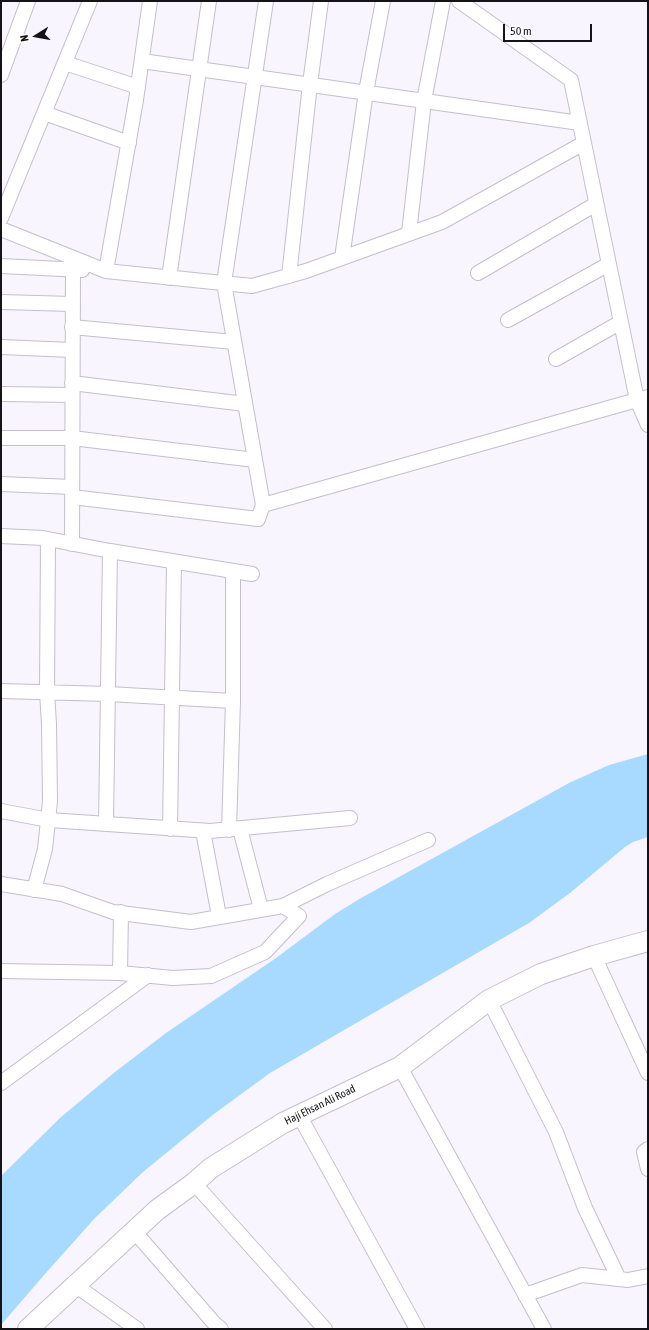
<!DOCTYPE html>
<style>
body{margin:0}
#map{position:relative;width:649px;height:1330px;overflow:hidden;background:#f8f5ff;font-family:"Asap Condensed",sans-serif}
canvas{display:block}
.frame{position:absolute;inset:0;border:2px solid #151318;pointer-events:none}
.north{position:absolute;left:16px;top:16px;width:40px;height:40px;-webkit-text-stroke:3px #fff;paint-order:stroke;rotate:259deg;font-size:11px;font-weight:700;line-height:16px;text-align:center;color:#151318}
.north::after{content:'';display:block;margin:auto;width:14px;height:18px;background:#151318;clip-path:polygon(50% 0,100% 100%,50% 72%,0 100%)}
.scale{position:absolute;left:503px;top:24px;width:89px;height:18px;box-sizing:border-box;border:2px solid #151318;border-top:0;padding-left:5px;font-size:12px;line-height:14px;white-space:nowrap;color:#151318;-webkit-text-stroke:3px #fff;paint-order:stroke}
</style>
<div id="map">
<canvas width="649" height="1330"></canvas>
<div class="frame"></div>
<div class="north">N</div>
<div class="scale">50 m</div>
</div>
<script>
const g = document.querySelector('canvas').getContext('2d');
g.lineJoin = 'round';
function fillPath(path, color) {
  g.fillStyle = color;
  g.fill(path, 'evenodd');
}
function toPath(rows) {
  const path = new Path2D();
  for (const r of rows) {
    path.moveTo(r[0], r[1]);
    for (let i = 2; i < r.length; i += 2) path.lineTo(r[i], r[i + 1]);
  }
  return path;
}
function trace(path, color, width, dash) {
  g.strokeStyle = color;
  g.lineWidth = width;
  g.lineCap = dash ? 'butt' : 'round';
  g.setLineDash(dash || []);
  g.stroke(path);
}
function write(font, color, halo, rows, align = 'center') {
  g.font = font + ' "Asap Condensed",sans-serif';
  g.lineWidth = 3;
  g.setLineDash([]);
  g.textBaseline = 'middle';
  g.strokeStyle = halo;
  g.fillStyle = color;
  for (const [text, x, y, turn = 0] of rows) {
    g.save();
    g.translate(x, y);
    g.rotate((+turn || 0) * Math.PI / 180);
    g.textAlign = isNaN(turn) ? turn : align;
    if (halo) g.strokeText(text, 0, 0);
    g.fillText(text, 0, 0);
    g.restore();
  }
}
const water = toPath([
 [648,754,648,837,633,842,625,847,570,893,529,923,270,1073,214,1114,143,1172,95,1218,45,1274,1,1325,1,1176,61,1117,115,1072,166,1033,276,958,335,914,361,898,569,783,609,765]
]);
const street = toPath([
 [150,1,136,100,106,271,252,286,306,271,442,222,584,143],
 [266,1,224,283,263,505,637,400,648,425],
 [459,1,571,80,637,400,648,397],
 [142,61,580,123],
 [65,63,138,87],
 [1,75,28,1],
 [44,113,129,143],
 [1,218,90,1],
 [1,229,106,271],
 [409,233,424,101,443,1],
 [342,258,366,92,383,1],
 [1,266,82,270],
 [478,273,596,204],
 [289,276,310,84,321,1],
 [169,278,209,1],
 [1,302,72,304],
 [508,320,609,264],
 [72,327,234,342],
 [1,347,72,350],
 [556,359,621,322],
 [72,383,245,404],
 [1,394,72,395],
 [1,438,72,438,255,460],
 [1,484,72,487],
 [72,497,258,519,263,505],
 [1,536,43,538,110,551,252,574],
 [72,544,73,270],
 [1,691,108,694,233,701],
 [1,811,49,820,210,831,350,818],
 [106,824,110,551],
 [170,829,174,562],
 [240,829,261,909],
 [229,830,233,701,233,571],
 [203,831,219,916],
 [1,884,62,894,113,912,191,922,283,906,299,916,265,952,211,976,173,978,120,973,1,971],
 [34,890,45,849,50,801,49,724,47,692,48,539],
 [283,906,327,884,428,840],
 [594,956,648,1073],
 [120,973,121,912],
 [489,1000,556,1132,585,1208,619,1279],
 [400,1067,544,1329],
 [1,1083,148,975],
 [299,1115,417,1329],
 [648,1149,644,1152,648,1169],
 [194,1183,325,1329],
 [134,1231,214,1323,221,1329],
 [75,1285,137,1329],
 [525,1295,582,1275,628,1280,648,1276]
]);
const secondary = toPath([
 [28,1329,157,1210,194,1183,211,1168,283,1123,400,1067,489,1000,541,974,594,956,648,941]
]);
const streetNames = [
 ["Haji Ehsan Ali Road",320,1105,-26]
];
fillPath(water, '#a8daff');
trace(street, '#c4becf', 16);
trace(secondary, '#c4becf', 22);
trace(street, '#fff', 14);
trace(secondary, '#fff', 20);
write('11px', '#151318', '#fff', streetNames);
</script>
